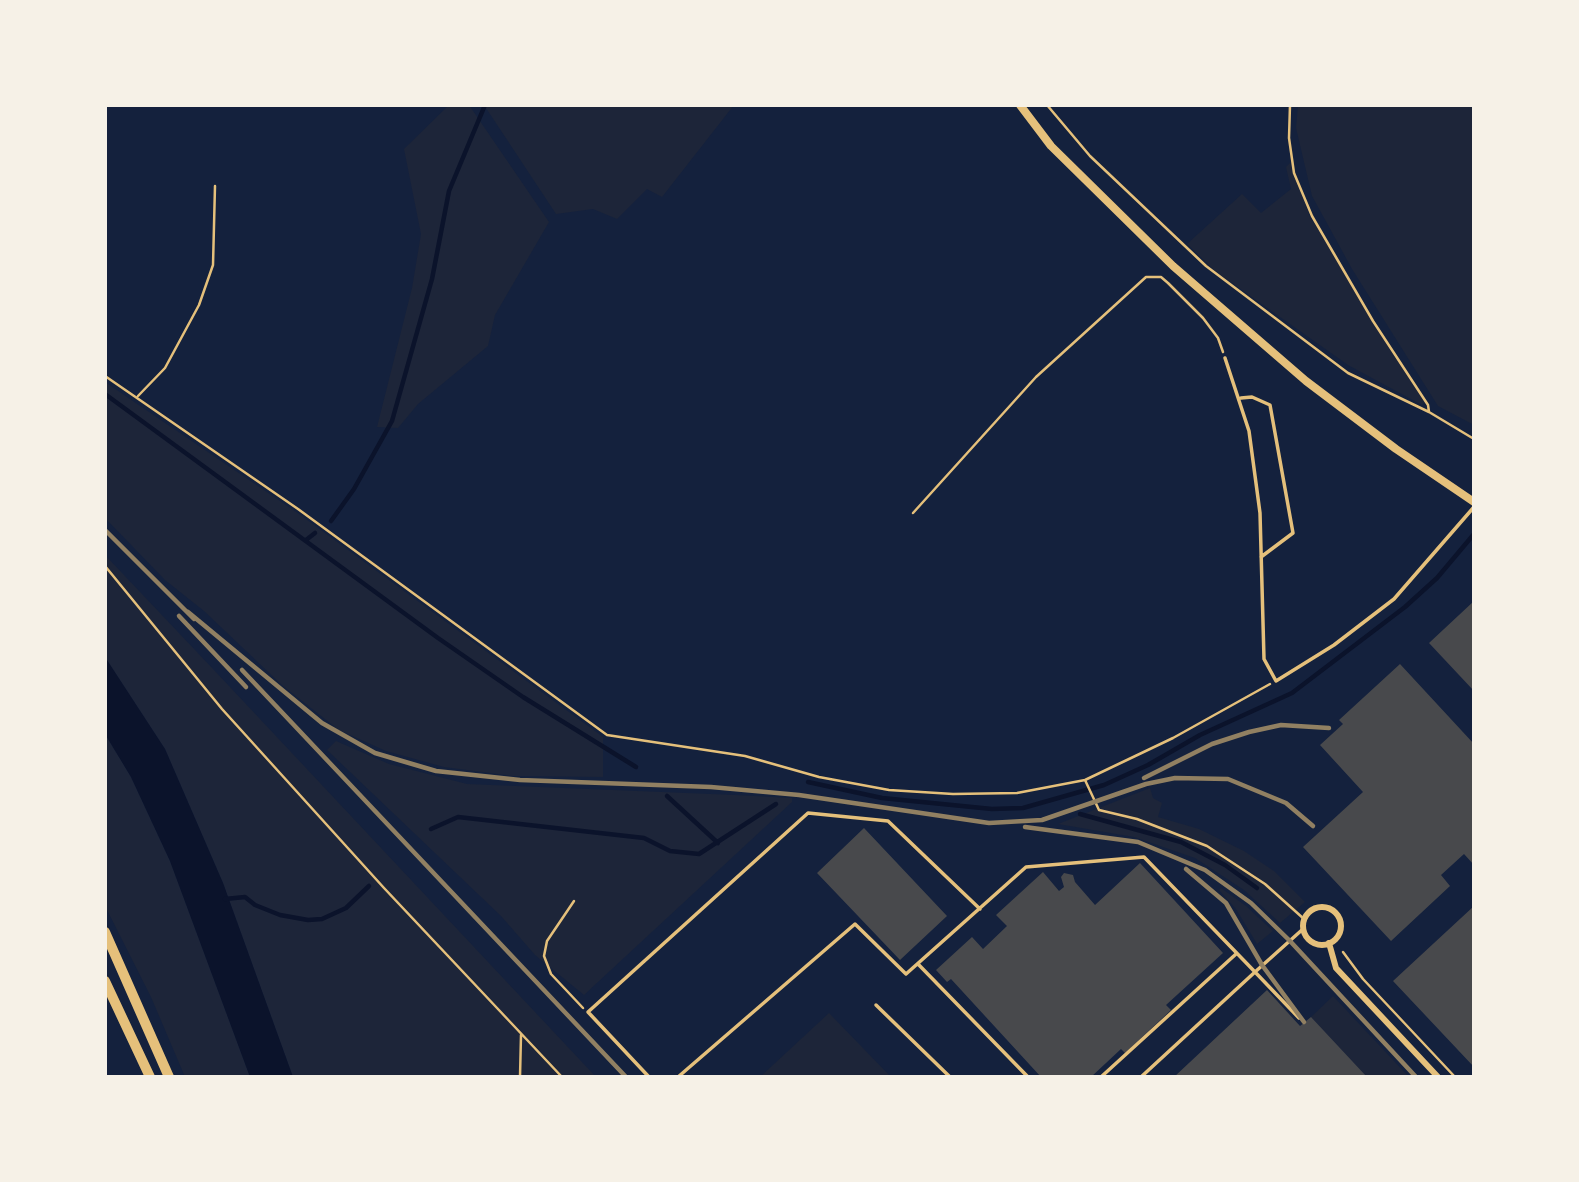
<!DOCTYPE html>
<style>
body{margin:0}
#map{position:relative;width:1579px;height:1182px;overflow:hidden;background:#14213d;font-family:Mulish,sans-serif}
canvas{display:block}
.frame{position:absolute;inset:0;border:107px solid #f6f1e7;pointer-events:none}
</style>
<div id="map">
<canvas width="1579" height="1182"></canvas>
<div class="frame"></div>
</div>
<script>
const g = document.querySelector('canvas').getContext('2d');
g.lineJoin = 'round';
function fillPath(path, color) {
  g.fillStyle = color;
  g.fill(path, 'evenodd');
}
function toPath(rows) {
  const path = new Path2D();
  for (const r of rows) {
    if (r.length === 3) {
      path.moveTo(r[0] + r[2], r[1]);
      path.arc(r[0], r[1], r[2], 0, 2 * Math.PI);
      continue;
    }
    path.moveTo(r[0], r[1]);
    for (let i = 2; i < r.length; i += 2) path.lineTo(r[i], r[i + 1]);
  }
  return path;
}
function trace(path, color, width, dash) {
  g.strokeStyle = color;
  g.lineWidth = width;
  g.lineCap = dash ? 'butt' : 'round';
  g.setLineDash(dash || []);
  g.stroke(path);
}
const green = toPath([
 [449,105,469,105,549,222,495,315,488,346,418,404,398,428,377,427,412,288,421,234,404,149],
 [484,105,734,105,662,197,647,189,617,219,593,209,556,214],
 [1298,105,1474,105,1474,425,1438,406,1352,269,1312,196,1296,128],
 [1290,163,1310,217,1425,402,1422,405,1348,365,1215,271,1187,244,1242,194,1261,213,1291,189,1286,167],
 [105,382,299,514,603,737,603,777,513,776,444,767,386,751,339,730,283,686,204,611,165,580,105,518],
 [105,555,214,670,596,1077,293,1077,223,883,165,749,105,657],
 [105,734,131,777,170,861,250,1077,185,1077,151,997,105,906],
 [336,741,389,764,467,784,735,795,792,798,792,802,584,995,535,955,501,916,327,750],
 [1150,788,1153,798,1162,803,1158,817,1199,829,1244,851,1274,871,1305,902,1280,923,1244,890,1195,858,1134,837,1058,824],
 [1221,888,1246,906,1273,931,1257,944,1236,909,1219,890],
 [1333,996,1409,1077,1367,1077,1311,1017],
 [829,1013,891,1077,760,1077]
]);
const water = toPath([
 [105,657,165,749,223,883,293,1077,250,1077,170,861,131,777,105,734]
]);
const stream = toPath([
 [105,394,438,638,523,697,636,767],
 [331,521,354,489,392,421,432,279,449,191,485,105],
 [306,540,315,533],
 [808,782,882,798,992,809,1023,808,1104,785,1148,765,1200,735,1292,693,1405,607,1437,578,1474,534],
 [667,796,718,843],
 [1080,814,1181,842,1225,865,1257,888],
 [431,829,458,817,644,838,670,851,699,854,776,804],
 [225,899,245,897,255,905,280,915,308,920,322,919,346,908,369,886]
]);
const building = toPath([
 [1474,601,1474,691,1429,643],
 [1400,664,1474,744,1474,865,1464,854,1441,875,1450,886,1391,941,1303,847,1363,792,1320,745,1343,724,1339,720],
 [864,828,947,916,900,960,817,873],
 [1140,863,1223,953,1166,1005,1171,1010,1125,1053,1121,1049,1091,1077,1041,1077,951,979,947,982,936,970,972,937,983,949,1007,926,996,915,1043,872,1059,891,1064,887,1061,877,1064,873,1073,875,1075,882,1095,905],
 [1474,906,1474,1067,1393,981],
 [1267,990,1300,1026,1311,1017,1367,1077,1174,1077]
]);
const path = toPath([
 [1047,105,1090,156,1206,266,1348,373,1429,412,1474,439],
 [1290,105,1289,138,1294,173,1312,216,1373,321,1428,405,1429,412],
 [105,376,298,509,607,735,745,756,819,777,889,790,953,794,1017,793,1085,780,1173,738,1270,684],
 [138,396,165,368,199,305,213,265,215,186],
 [913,513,1036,377,1146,277,1161,277,1168,283,1203,318,1218,338,1223,352],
 [105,566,222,709,384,888,562,1077],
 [1085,780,1099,810,1137,819,1207,846,1265,884,1304,919],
 [574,901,547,941,544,956,551,974,583,1008],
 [1343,952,1363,979,1455,1077],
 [520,1077,521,1035]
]);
const service = toPath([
 [1225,358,1249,431,1260,513,1264,659,1276,681,1334,645,1394,599,1474,507],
 [1241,398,1252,397,1270,405,1293,533,1261,557],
 [918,964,1028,1077],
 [876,1005,950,1077],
 [649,1077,588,1012,808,813,888,821,980,909],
 [678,1077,855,924,906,974,1026,867,1144,857,1255,972,1303,929],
 [1101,1077,1236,954],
 [1141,1077,1255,972,1299,1018]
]);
const minor = toPath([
 [1322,926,19],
 [1329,943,1336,968,1438,1077]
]);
const tertiary = toPath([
 [1020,105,1051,146,1173,266,1306,381,1396,449,1474,502]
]);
const trunk = toPath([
 [105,932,169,1077],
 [105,981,150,1077]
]);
const rail = toPath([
 [105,530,194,619],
 [188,612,322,723,375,753,436,771,520,780,711,787,799,795,989,823,1042,820,1146,784,1175,778,1228,779,1286,803,1313,826],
 [179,616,246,687],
 [242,670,626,1077],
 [1144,778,1212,744,1249,732,1281,725,1329,728],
 [1025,827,1138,842,1205,870,1251,903,1290,941,1416,1077],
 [1186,869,1226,903,1262,965,1304,1022]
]);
fillPath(green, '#1d2539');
fillPath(water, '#0b132b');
trace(stream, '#0b132b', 4.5);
fillPath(building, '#48494c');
trace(path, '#e5c07b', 2.5);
trace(service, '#e5c07b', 3.5);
trace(minor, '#e5c07b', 6);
trace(tertiary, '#e5c07b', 8);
trace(trunk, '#e5c07b', 10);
trace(rail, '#918062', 4.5);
</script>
